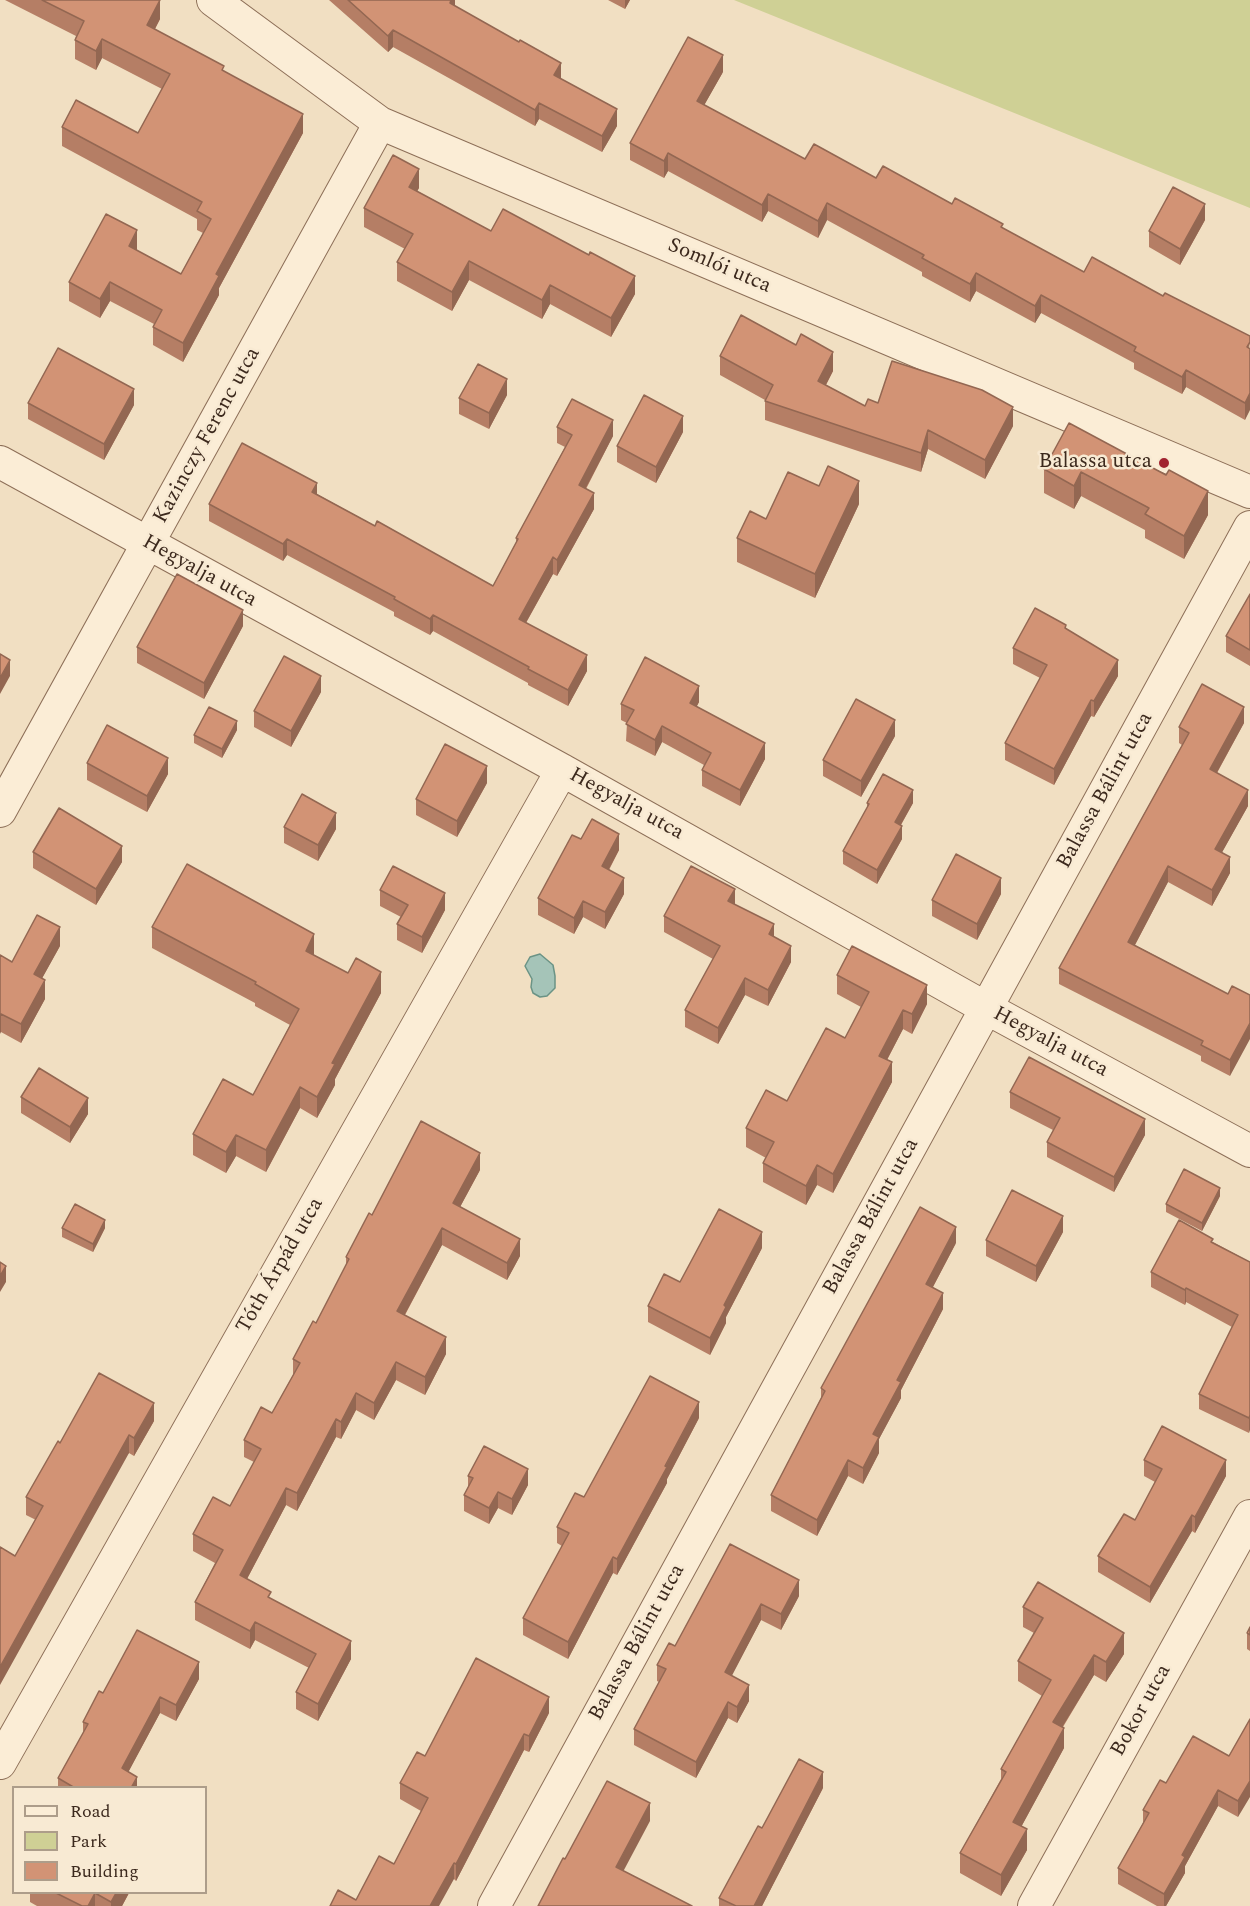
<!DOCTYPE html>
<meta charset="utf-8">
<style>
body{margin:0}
#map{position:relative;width:1250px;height:1906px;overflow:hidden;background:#f1dfc2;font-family:Spectral,serif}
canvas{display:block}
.legend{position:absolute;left:12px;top:1786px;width:195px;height:108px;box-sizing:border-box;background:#f8ead3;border:2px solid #ad9d8a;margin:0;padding:8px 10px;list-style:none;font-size:18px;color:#3c291d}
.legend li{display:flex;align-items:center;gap:12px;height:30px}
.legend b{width:30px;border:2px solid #ad9d8a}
</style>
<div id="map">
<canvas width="1250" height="1906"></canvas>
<ul class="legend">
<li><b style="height:8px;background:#fbedd6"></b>Road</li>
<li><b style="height:16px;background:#cfd095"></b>Park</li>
<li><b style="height:16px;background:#d29375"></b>Building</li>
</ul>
</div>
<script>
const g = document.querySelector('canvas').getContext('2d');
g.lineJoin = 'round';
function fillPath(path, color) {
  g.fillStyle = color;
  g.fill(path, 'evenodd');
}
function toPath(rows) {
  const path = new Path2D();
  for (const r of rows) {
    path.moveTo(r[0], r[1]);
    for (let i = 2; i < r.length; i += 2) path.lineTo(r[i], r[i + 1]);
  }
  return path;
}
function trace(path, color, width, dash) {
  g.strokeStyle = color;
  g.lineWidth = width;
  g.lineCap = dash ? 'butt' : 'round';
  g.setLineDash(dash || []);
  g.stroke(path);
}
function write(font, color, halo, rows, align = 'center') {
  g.font = font + ' Spectral,serif';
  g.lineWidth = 5;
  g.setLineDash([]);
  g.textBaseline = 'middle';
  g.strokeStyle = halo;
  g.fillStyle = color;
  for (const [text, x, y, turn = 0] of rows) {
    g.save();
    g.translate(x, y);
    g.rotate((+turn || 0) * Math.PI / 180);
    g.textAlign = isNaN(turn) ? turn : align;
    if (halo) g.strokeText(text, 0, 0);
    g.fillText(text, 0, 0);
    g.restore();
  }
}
const green = toPath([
 [734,0,1250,0,1250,208]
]);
const water = toPath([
 [540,954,553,965,555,976,555,988,547,996,540,997,533,993,531,987,532,979,525,966,530,957,540,954]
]);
const minor = toPath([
 [213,0,380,123,1250,492],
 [0,462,562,770,986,1008,1250,1151],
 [0,811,380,123],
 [0,1763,562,770],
 [494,1906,1250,527],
 [1034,1906,1250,1516]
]);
const wall = toPath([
 [5,0,160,0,160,19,155,29,224,71,303,133,219,288,219,295,183,362,153,345,153,327,154,324,110,301,100,318,69,301,69,282,137,249,137,251,181,274,203,233,197,230,197,219,62,146,62,127,138,133,162,89,102,58,96,70,75,59,75,40,76,36],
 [329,0,455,0,455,6,561,79,617,126,602,152,539,119,535,126,393,47,388,52],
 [608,0,630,0,625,9],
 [723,72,704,105,805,159,876,178,952,204,1003,228,1084,272,1163,296,1250,336,1245,420,1186,387,1182,394,1134,369,1134,363,1041,313,1035,323,976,291,970,302,922,276,922,272,827,220,818,238,768,211,762,222,668,171,664,178,630,160,630,143],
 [419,188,417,191,491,231,635,294,611,337,550,304,542,319,469,280,452,311,397,281,397,262,405,249,364,227,364,208],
 [1205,220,1180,265,1149,247,1149,231],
 [720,356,833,371,826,385,865,406,878,403,1013,426,985,479,928,449,921,472,765,420,765,400,720,375],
 [507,395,489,429,459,414,459,398],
 [28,403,134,405,104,460,28,419],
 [1069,423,1208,515,1184,559,1145,538,1145,530,1081,496,1074,509,1044,493,1044,469],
 [557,427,613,436,586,489,594,509,557,576,553,574,526,623,587,671,568,706,528,685,528,683,433,631,430,635,394,616,394,612,287,555,283,561,209,521,209,504,317,494,375,526,493,586,516,543,516,538,565,447,557,443],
 [683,432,656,483,617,462,617,446],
 [859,504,815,598,737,562,737,538,766,519],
 [1250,594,1250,666,1226,652,1226,636],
 [243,626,204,699,137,663,137,647],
 [1066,628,1118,676,1094,717,1091,716,1054,785,1005,760,1005,743,1040,678,1013,664,1013,648],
 [321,692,291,747,254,727,254,711],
 [699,702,696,707,765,759,740,806,702,786,702,770,704,765,662,742,655,756,626,741,627,723,621,720,621,704],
 [1244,723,1217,773,1248,806,1222,852,1230,873,1212,906,1168,882,1135,945,1228,994,1232,986,1230,1076,1201,1061,1201,1056,1059,984,1059,968,1182,745,1179,743,1179,727],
 [237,730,222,758,194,743,194,735],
 [895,736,861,797,823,776,823,760],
 [87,763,168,774,147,812,87,780],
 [487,783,457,837,416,815,416,799],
 [867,803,913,803,901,825,902,839,877,884,843,864,843,851,867,808],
 [284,827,336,829,318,861,284,843],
 [581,839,619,850,609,870,624,894,605,929,583,917,574,934,538,915,538,898],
 [33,852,122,862,96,905,33,868],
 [380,890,445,910,422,953,397,940,397,924,401,917,380,906],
 [1001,894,977,940,932,916,932,900],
 [735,904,774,936,791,962,768,1006,745,995,718,1044,685,1027,685,1010,713,959,664,932,664,916],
 [152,927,314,955,381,993,335,1079,335,1085,317,1118,300,1108,266,1172,236,1156,226,1173,193,1155,193,1134,253,1095,290,1025,255,1006,255,1003,152,948],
 [60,946,42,978,45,999,21,1043,1,1032,0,955,12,962],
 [837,975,927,1004,912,1034,903,1029,887,1060,892,1082,833,1193,817,1185,806,1205,763,1182,763,1163,766,1158,746,1147,746,1128,787,1101,845,1038,861,1007,837,994],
 [1010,1092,1145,1135,1114,1192,1047,1157,1047,1142,1053,1130,1010,1108],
 [21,1097,88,1114,70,1143,21,1113],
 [480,1170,460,1207,520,1256,507,1280,442,1245,405,1315,446,1354,425,1395,396,1380,374,1420,356,1410,341,1439,336,1437,297,1511,286,1505,247,1579,271,1599,351,1659,318,1721,296,1709,296,1692,309,1668,255,1640,250,1649,195,1620,195,1602,215,1563,193,1551,193,1534,230,1506,254,1462,244,1457,244,1440,272,1413,293,1375,293,1359,316,1323,346,1266,346,1257,372,1215],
 [1220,1196,1202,1231,1166,1212,1166,1204],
 [62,1228,105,1228,93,1252,62,1237],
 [1063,1232,1036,1282,986,1256,986,1240],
 [1213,1242,1250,1262,1249,1433,1199,1409,1199,1394,1232,1327,1186,1302,1185,1305,1151,1287,1151,1272],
 [956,1243,933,1287,943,1309,901,1390,901,1398,879,1439,879,1453,863,1484,848,1476,817,1536,771,1511,771,1495,821,1398,821,1388],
 [762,1248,726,1317,726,1323,710,1355,648,1322,648,1306,680,1282],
 [699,1418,667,1479,667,1483,617,1575,613,1573,568,1659,523,1635,523,1618,562,1546,557,1543,557,1527,584,1497],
 [154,1421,134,1456,129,1453,15,1556,36,1520,26,1515,26,1497,60,1443],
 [1144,1460,1226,1476,1195,1533,1192,1531,1150,1603,1098,1572,1098,1556,1135,1520,1155,1482,1144,1476],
 [468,1476,528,1485,512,1515,498,1508,489,1524,464,1511,464,1495,468,1487],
 [730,1544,799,1596,781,1630,761,1620,731,1676,749,1701,737,1723,728,1718,696,1778,634,1745,634,1729,659,1682,657,1681,657,1665,675,1646],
 [1023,1607,1124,1654,1106,1682,1094,1675,1063,1727,1064,1748,1021,1827,1027,1850,1001,1896,960,1873,960,1853,1001,1779,1001,1769,1042,1696,1018,1681,1018,1661,1034,1633,1023,1627],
 [1250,1627,1250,1651,1247,1649,1247,1633],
 [199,1679,176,1721,160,1713,128,1772,137,1788,58,1788,58,1778,83,1733,83,1722,103,1693],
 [549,1713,529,1752,524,1750,456,1881,454,1879,356,1900,394,1864,421,1811,400,1799,400,1783,425,1756],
 [1250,1719,1238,1817,1218,1806,1185,1866,1185,1873,1166,1906,1157,1906,1118,1884,1118,1868,1143,1823,1143,1810,1166,1783,1229,1756],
 [823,1788,762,1906,719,1906,719,1898,762,1828],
 [30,1893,129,1893,122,1906,37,1906,30,1902]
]);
const shadedWall = toPath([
 [160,0,160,19,147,44,147,25],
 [451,0,455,0,455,8,450,3],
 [625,0,630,0,625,9],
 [393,30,393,47,388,52,388,36],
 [102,39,102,58,96,70,96,51],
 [723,55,723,72,697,118,697,101],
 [561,63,561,79,554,75],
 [539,103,539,119,535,126,535,110],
 [617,109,617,126,602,152,602,136],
 [303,114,303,133,219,288,219,295,183,362,183,343,216,274],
 [668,153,668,171,664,178,664,161],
 [419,169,419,188,409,206,409,187],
 [768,194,768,211,762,222,762,205],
 [827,203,827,220,818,238,818,221],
 [1205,204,1205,220,1180,265,1180,249],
 [137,230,137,249,129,265,129,246],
 [469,261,469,280,452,311,452,292],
 [976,273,976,291,970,302,970,284],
 [635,276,635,294,611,337,611,318],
 [110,282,110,301,100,318,100,299],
 [550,285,550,304,542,319,542,300],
 [1041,295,1041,313,1035,323,1035,306],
 [833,352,833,371,818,400,818,381],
 [1186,370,1186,387,1182,394,1182,377],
 [507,379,507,395,489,429,489,413],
 [134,389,134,405,104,460,104,444],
 [1250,393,1250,410,1245,420,1245,403],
 [1013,407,1013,426,985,479,985,460],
 [683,416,683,432,656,483,656,467],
 [613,420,613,436,579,501,579,485],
 [928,430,928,449,921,472,921,453],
 [1081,472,1081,496,1074,509,1074,486],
 [859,481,859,504,815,598,815,574],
 [317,483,317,499,312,492],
 [1208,491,1208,515,1184,559,1184,536],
 [594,493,594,509,557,576,557,560],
 [287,539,287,555,283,561,283,544],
 [553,557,553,574,519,635,519,619],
 [243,610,243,626,204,699,204,683],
 [433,615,433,631,430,635,430,619],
 [587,655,587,671,568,706,568,690],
 [10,660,10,676,0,694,0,678],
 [1118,660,1118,676,1094,717,1094,701],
 [321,676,321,692,291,747,291,731],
 [699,686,699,702,690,720,690,703],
 [1091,700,1091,716,1054,785,1054,769],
 [1244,707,1244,723,1210,785,1210,769],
 [895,720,895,736,861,797,861,781],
 [237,721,237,730,222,758,222,749],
 [662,726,662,742,655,756,655,740],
 [765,743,765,759,740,806,740,790],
 [168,758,168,774,147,812,147,796],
 [487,766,487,783,457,837,457,821],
 [913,790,913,803,895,835,895,822],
 [1248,790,1248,806,1215,865,1215,849],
 [336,813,336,829,318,861,318,845],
 [902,826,902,839,877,884,877,870],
 [619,834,619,850,602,882,602,866],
 [122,846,122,862,96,905,96,889],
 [1230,857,1230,873,1212,906,1212,890],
 [1168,866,1168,882,1128,958,1128,942],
 [624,878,624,894,605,929,605,912],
 [1001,878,1001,894,977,940,977,924],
 [735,889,735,905,728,901],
 [445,893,445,910,422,953,422,937],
 [583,901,583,917,574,934,574,918],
 [774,924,774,941,769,934],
 [60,927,60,946,34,993,34,974],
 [314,934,314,955,306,951],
 [791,946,791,962,768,1006,768,990],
 [381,972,381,993,335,1079,335,1085,317,1118,317,1097,332,1063],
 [745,978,745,995,718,1044,718,1028],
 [45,980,45,999,21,1043,21,1024],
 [927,985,927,1004,912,1034,912,1014],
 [903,1010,903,1029,879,1075,879,1056],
 [1,1014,1,1032,0,1034,0,1016],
 [1250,1023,1250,1039,1230,1076,1230,1060],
 [892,1062,892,1082,833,1193,833,1174],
 [300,1087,300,1108,266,1172,266,1150],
 [88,1098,88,1114,70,1143,70,1127],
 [1145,1119,1145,1135,1114,1192,1114,1177],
 [236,1135,236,1156,226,1173,226,1152],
 [480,1153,480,1170,453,1220,453,1203],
 [817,1165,817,1185,806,1205,806,1186],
 [1220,1188,1220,1196,1202,1231,1202,1223],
 [1063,1216,1063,1232,1036,1282,1036,1266],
 [105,1220,105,1228,93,1252,93,1244],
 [956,1227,956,1243,926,1300,926,1284],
 [442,1228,442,1245,397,1329,397,1311],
 [762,1232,762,1248,726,1317,726,1323,710,1355,710,1338,724,1305],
 [520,1239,520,1256,507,1280,507,1263],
 [6,1266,6,1282,0,1292,0,1276],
 [1186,1288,1186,1302,1185,1305,1185,1290],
 [943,1293,943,1309,901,1390,901,1398,879,1439,879,1453,863,1484,863,1468,873,1434,897,1380],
 [446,1337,446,1354,425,1395,425,1377],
 [396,1362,396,1380,374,1420,374,1403],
 [356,1393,356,1410,341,1439,341,1422],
 [699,1402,699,1418,667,1479,667,1483,617,1575,617,1559],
 [154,1403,154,1421,134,1456,134,1438],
 [1250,1415,1250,1430,1249,1433,1249,1418],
 [336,1419,336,1437,297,1511,297,1493],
 [129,1435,129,1453,0,1685,0,1667],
 [848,1460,848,1476,817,1536,817,1520],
 [1226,1460,1226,1476,1195,1533,1195,1517],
 [528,1469,528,1485,512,1515,512,1499],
 [286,1488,286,1505,240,1592,240,1575],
 [498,1492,498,1508,489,1524,489,1508],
 [1192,1515,1192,1531,1150,1603,1150,1587],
 [613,1557,613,1573,568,1659,568,1642],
 [799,1580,799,1596,781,1630,781,1614],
 [761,1604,761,1620,725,1689,725,1672],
 [255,1622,255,1640,250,1649,250,1631],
 [1124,1633,1124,1654,1106,1682,1106,1662],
 [351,1641,351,1659,318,1721,318,1704],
 [1094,1655,1094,1675,1053,1742,1053,1722],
 [199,1662,199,1679,176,1721,176,1705],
 [749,1685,749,1701,737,1723,737,1707],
 [160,1697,160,1713,122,1784,122,1768],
 [549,1697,549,1713,529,1752,529,1736],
 [728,1702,728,1718,696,1778,696,1762],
 [1064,1728,1064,1748,1013,1842,1013,1822],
 [524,1734,524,1750,456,1881,456,1864],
 [823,1772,823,1788,762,1906,754,1906],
 [137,1777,137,1788,131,1788],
 [1250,1781,1250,1797,1238,1817,1238,1801],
 [1218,1790,1218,1806,1185,1866,1185,1873,1166,1906,1164,1906,1164,1894,1182,1855],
 [650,1803,650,1821,616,1885,616,1867],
 [1027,1829,1027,1850,1001,1896,1001,1875],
 [454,1863,454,1879,439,1906,430,1906],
 [95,1893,95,1906,88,1906],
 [116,1893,129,1893,122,1906,111,1906,111,1902]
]);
const building = toPath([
 [42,0,160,0,147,25,224,66,222,70,303,114,216,274,219,276,183,343,153,327,162,310,110,282,100,299,69,282,106,214,137,230,129,246,181,274,211,219,197,211,202,202,62,127,76,100,138,133,170,74,102,39,96,51,75,40,84,21,42,0],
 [348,0,451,0,450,3,519,42,520,40,561,63,554,75,617,109,602,136,539,103,535,110,393,30,388,36,348,0],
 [688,37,723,55,697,101,805,159,814,144,876,178,883,166,952,204,955,198,1003,224,1001,227,1084,272,1092,257,1163,296,1165,293,1250,336,1250,342,1247,347,1250,349,1250,393,1245,403,1186,370,1182,377,1134,351,1136,347,1041,295,1035,306,976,273,970,284,922,258,924,255,827,203,818,221,768,194,762,205,668,153,664,161,630,143,688,37],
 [393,155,419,169,409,187,491,231,503,209,589,255,590,252,635,276,611,318,550,285,542,300,469,261,452,292,397,262,413,234,364,208,393,155],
 [1173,187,1205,204,1180,249,1149,231,1173,187],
 [741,315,796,345,801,334,833,352,818,381,865,406,868,399,878,403,892,361,982,390,1013,407,985,460,928,430,921,453,765,401,773,385,720,356,741,315],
 [58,348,134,389,104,444,28,403,58,348],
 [478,364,507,379,489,413,459,398,478,364],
 [644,395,683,416,656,467,617,446,644,395],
 [572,399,613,420,579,485,594,493,557,560,553,557,519,619,587,655,568,690,528,669,529,667,433,615,430,619,394,599,395,597,287,539,283,544,209,504,242,443,317,483,312,492,375,526,377,521,493,586,518,539,516,538,572,435,557,427,572,399],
 [1069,423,1166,475,1169,470,1208,491,1184,536,1145,514,1149,508,1081,472,1074,486,1044,469,1069,423],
 [828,466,859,481,815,574,737,538,750,511,766,519,788,472,819,486,828,466],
 [177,574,243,610,204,683,137,647,177,574],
 [1250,594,1250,650,1226,636,1250,594],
 [1035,608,1066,625,1065,628,1118,660,1094,701,1091,700,1054,769,1005,743,1047,665,1013,648,1035,608],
 [0,654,10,660,0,678,0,654],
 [284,656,321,676,291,731,254,711,284,656],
 [645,657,699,686,690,703,765,743,740,790,702,770,711,753,662,726,655,740,626,724,634,710,621,704,645,657],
 [1202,684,1244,707,1210,769,1248,790,1215,849,1230,857,1212,890,1168,866,1128,942,1228,994,1232,986,1250,995,1250,1023,1230,1060,1201,1045,1203,1041,1059,968,1189,733,1179,727,1202,684],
 [856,699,895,720,861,781,823,760,856,699],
 [209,707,237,721,222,749,194,735,209,707],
 [107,725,168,758,147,796,87,763,107,725],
 [445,744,487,766,457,821,416,799,445,744],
 [883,774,913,790,895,822,902,826,877,870,843,851,869,804,867,803,883,774],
 [302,794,336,813,318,845,284,827,302,794],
 [59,808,122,846,96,889,33,852,59,808],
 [592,819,619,834,602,866,624,878,605,912,583,901,574,918,538,898,572,835,581,839,592,819],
 [956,854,1001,878,977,924,932,900,956,854],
 [187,864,314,934,306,951,348,973,356,958,381,972,332,1063,335,1064,317,1097,300,1087,266,1150,236,1135,226,1152,193,1134,223,1079,253,1095,299,1009,255,984,256,982,152,927,187,864],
 [393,866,445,893,422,937,397,924,408,905,380,890,393,866],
 [691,866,735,889,728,901,774,924,769,934,791,946,768,990,745,978,718,1028,685,1010,720,946,664,916,691,866],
 [37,915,60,927,34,974,45,980,21,1024,1,1014,0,1016,0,955,12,962,37,915],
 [852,946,927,985,912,1014,903,1010,879,1056,892,1062,833,1174,817,1165,806,1186,763,1163,774,1142,746,1128,766,1090,787,1101,826,1028,845,1038,869,992,837,975,852,946],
 [1029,1057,1145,1119,1114,1177,1047,1142,1060,1118,1010,1092,1029,1057],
 [39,1068,88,1098,70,1127,21,1097,39,1068],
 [421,1121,480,1153,453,1203,520,1239,507,1263,442,1228,397,1311,446,1337,425,1377,396,1362,374,1403,356,1393,341,1422,336,1419,297,1493,286,1488,240,1575,271,1592,268,1597,351,1641,318,1704,296,1692,316,1654,255,1622,250,1631,195,1602,223,1550,193,1534,213,1497,230,1506,261,1449,244,1440,261,1407,272,1413,300,1363,293,1359,313,1321,316,1323,349,1259,346,1257,369,1213,372,1215,421,1121],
 [1184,1169,1220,1188,1202,1223,1166,1204,1184,1169],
 [1012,1190,1063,1216,1036,1266,986,1240,1012,1190],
 [75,1204,105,1220,93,1244,62,1228,75,1204],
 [920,1207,956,1227,926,1284,943,1293,897,1380,901,1382,873,1434,879,1437,863,1468,848,1460,817,1520,771,1495,825,1391,821,1388,920,1207],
 [719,1209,762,1232,724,1305,726,1307,710,1338,648,1306,664,1274,680,1282,719,1209],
 [1179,1220,1213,1239,1211,1242,1250,1262,1250,1415,1249,1418,1199,1394,1238,1315,1186,1288,1185,1290,1151,1272,1179,1220],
 [0,1262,6,1266,0,1276,0,1262],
 [99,1373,154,1403,134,1438,129,1435,0,1667,0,1547,15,1556,43,1506,26,1497,58,1441,60,1443,99,1373],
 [650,1376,699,1402,665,1466,667,1467,617,1559,613,1557,568,1642,523,1618,569,1533,557,1527,575,1493,584,1497,650,1376],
 [1162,1426,1226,1460,1195,1517,1192,1515,1150,1587,1098,1556,1124,1514,1135,1520,1162,1469,1144,1460,1162,1426],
 [484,1446,528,1469,512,1499,498,1492,489,1508,464,1495,473,1478,468,1476,484,1446],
 [730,1544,799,1580,781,1614,761,1604,725,1672,749,1685,737,1707,728,1702,696,1762,634,1729,666,1669,657,1665,669,1643,675,1646,730,1544],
 [1038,1582,1124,1633,1106,1662,1094,1655,1053,1722,1064,1728,1013,1822,1027,1829,1001,1875,960,1853,1006,1772,1001,1769,1051,1680,1018,1661,1043,1618,1023,1607,1038,1582],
 [1250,1627,1250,1635,1247,1633,1250,1627],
 [137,1630,199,1662,176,1705,160,1697,122,1768,137,1777,131,1788,75,1788,58,1778,88,1724,83,1722,99,1691,103,1693,137,1630],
 [476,1658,549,1697,529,1736,524,1734,456,1864,454,1863,430,1906,330,1906,338,1890,356,1900,379,1856,394,1864,428,1798,400,1783,417,1752,425,1756,476,1658],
 [1250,1719,1250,1781,1238,1801,1218,1790,1182,1855,1185,1857,1164,1894,1118,1868,1149,1813,1143,1810,1160,1780,1166,1783,1193,1736,1229,1756,1250,1719],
 [799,1759,823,1772,754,1906,736,1906,719,1898,758,1826,762,1828,799,1759],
 [607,1781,650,1803,616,1867,692,1906,538,1906,563,1858,565,1859,607,1781],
 [56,1893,116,1893,111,1902,95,1893,88,1906,82,1906,56,1893]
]);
const markers = [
 [1164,463,6,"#a12330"]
];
const streetNames = [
 ["Somlói utca",719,267,23],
 ["Kazinczy Ferenc utca",208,436,-61],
 ["Hegyalja utca",199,572,29],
 ["Balassa Bálint utca",1106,791,-61],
 ["Hegyalja utca",626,805,29],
 ["Hegyalja utca",1050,1043,28],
 ["Balassa Bálint utca",872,1217,-61],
 ["Tóth Árpád utca",281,1266,-60],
 ["Balassa Bálint utca",638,1643,-61],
 ["Bokor utca",1142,1711,-61]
];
const poiNames = [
 ["Balassa utca",1152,463]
];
fillPath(green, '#cfd095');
fillPath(water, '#a5c4b8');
trace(water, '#6b9385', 1.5);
trace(minor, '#8d6f58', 34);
trace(minor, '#fbedd6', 32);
fillPath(wall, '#b57e65');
fillPath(shadedWall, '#936752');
fillPath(building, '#d29375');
trace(building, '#936752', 1.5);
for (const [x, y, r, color] of markers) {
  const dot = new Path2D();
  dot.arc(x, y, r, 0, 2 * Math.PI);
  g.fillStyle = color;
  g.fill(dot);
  trace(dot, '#f8ead3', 2);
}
write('21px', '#3c291d', '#f8ead3', streetNames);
write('21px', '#3c291d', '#f8ead3', poiNames, 'right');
</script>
